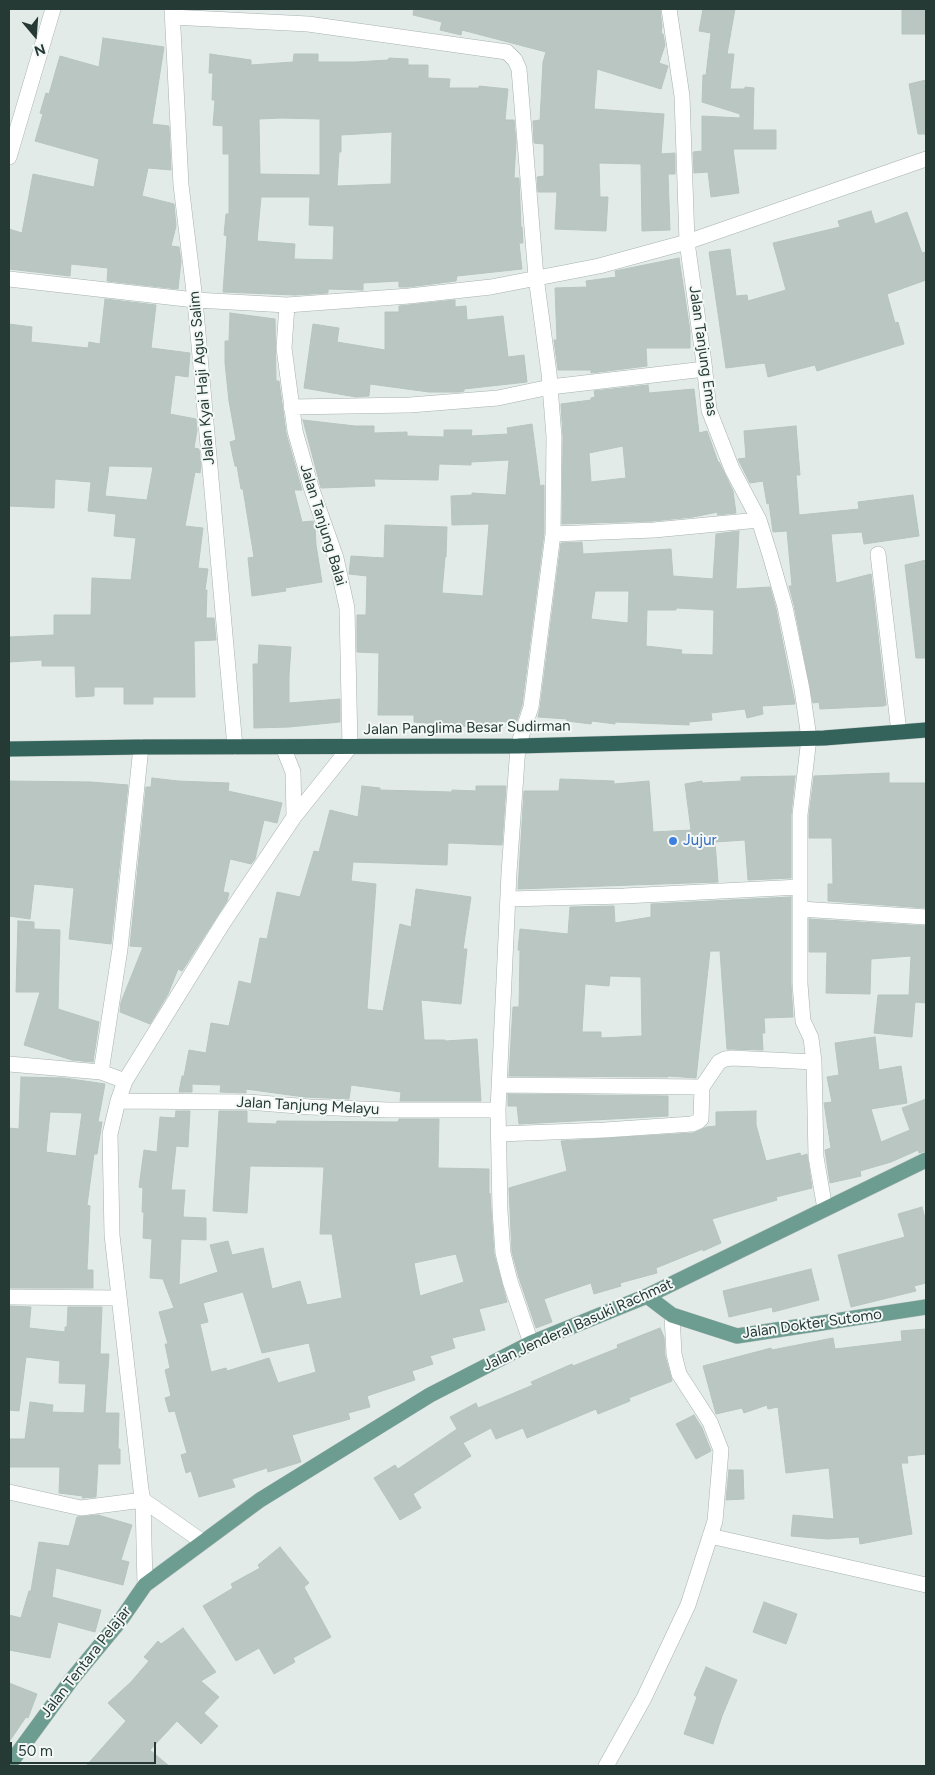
<!DOCTYPE html>
<style>
body{margin:0}
#map{position:relative;width:935px;height:1775px;overflow:hidden;background:#e3ebe8;font-family:Figtree,sans-serif}
canvas{display:block}
.frame{position:absolute;inset:0;border:10px solid #253a35;pointer-events:none}
.north{position:absolute;left:10px;top:10px;width:50px;height:50px;-webkit-text-stroke:4px #f3f8f6;paint-order:stroke;rotate:162deg;font-size:14px;font-weight:700;line-height:20px;text-align:center;color:#253a35}
.north::after{content:'';display:block;margin:auto;width:18px;height:22px;background:#253a35;clip-path:polygon(50% 0,100% 100%,50% 72%,0 100%)}
.scale{position:absolute;left:10px;top:1742px;width:146px;height:22px;box-sizing:border-box;border:2px solid #253a35;border-top:0;padding-left:6px;font-size:15px;line-height:18px;white-space:nowrap;color:#253a35;-webkit-text-stroke:4px #f3f8f6;paint-order:stroke}
</style>
<div id="map">
<canvas width="935" height="1775"></canvas>
<div class="frame"></div>
<div class="north">N</div>
<div class="scale">50 m</div>
</div>
<script>
const g = document.querySelector('canvas').getContext('2d');
g.lineJoin = 'round';
function fillPath(path, color) {
  g.fillStyle = color;
  g.fill(path, 'evenodd');
}
function toPath(rows) {
  const path = new Path2D();
  for (const r of rows) {
    path.moveTo(r[0], r[1]);
    for (let i = 2; i < r.length; i += 2) path.lineTo(r[i], r[i + 1]);
  }
  return path;
}
function trace(path, color, width, dash) {
  g.strokeStyle = color;
  g.lineWidth = width;
  g.lineCap = dash ? 'butt' : 'round';
  g.setLineDash(dash || []);
  g.stroke(path);
}
function write(font, color, halo, rows, align = 'center') {
  g.font = font + ' Figtree,sans-serif';
  g.lineWidth = 4;
  g.setLineDash([]);
  g.textBaseline = 'middle';
  g.strokeStyle = halo;
  g.fillStyle = color;
  for (const [text, x, y, turn = 0] of rows) {
    g.save();
    g.translate(x, y);
    g.rotate((+turn || 0) * Math.PI / 180);
    g.textAlign = isNaN(turn) ? turn : align;
    if (halo) g.strokeText(text, 0, 0);
    g.fillText(text, 0, 0);
    g.restore();
  }
}
const building = toPath([
 [414,9,660,9,662,27,661,33,663,34,665,45,659,63,668,66,661,89,597,69,594,109,664,114,661,154,675,153,675,174,668,174,670,230,642,231,641,164,599,163,600,197,608,197,606,231,555,229,557,192,538,192,537,177,544,176,544,144,534,143,533,121,540,120,543,62,546,52,462,30,461,35,440,30,442,22,413,15,414,9],
 [703,9,735,9,727,54,734,54,730,89,745,89,745,87,754,88,753,130,776,130,776,149,733,149,739,193,711,197,708,172,694,173,693,152,702,151,702,116,740,118,740,114,702,102,703,75,706,75,711,33,699,31,703,9],
 [902,9,926,9,926,34,902,34,902,9],
 [103,38,164,47,152,124,169,126,171,170,148,168,142,196,174,204,176,226,171,246,179,247,181,261,178,289,107,281,108,268,71,264,70,276,9,269,9,229,22,233,33,174,94,187,99,159,35,141,43,114,40,113,46,93,49,94,60,56,99,67,103,38],
 [210,54,251,60,251,65,293,62,294,54,318,54,318,62,355,62,388,60,389,58,408,59,408,65,428,65,428,78,450,79,449,88,479,88,479,86,508,89,505,120,514,120,516,142,514,178,519,178,521,227,522,227,523,243,519,243,522,269,457,276,456,281,408,287,399,287,399,281,363,283,363,290,328,289,328,293,295,295,223,292,227,236,224,235,226,214,229,214,229,154,223,154,223,126,213,125,215,100,212,100,213,73,209,73,210,54],
 [281,118,320,119,320,175,260,174,259,119,281,118],
 [392,132,391,184,337,186,339,152,341,152,341,135,392,132],
 [261,197,310,197,309,225,334,226,333,260,294,259,295,244,257,241,261,197],
 [926,80,926,134,918,134,909,84,926,80],
 [871,211,875,224,907,212,922,253,926,252,926,280,887,294,895,323,898,322,904,344,817,371,815,365,768,377,765,363,726,368,709,252,730,249,736,296,747,295,748,301,786,290,773,243,840,227,838,221,871,211],
 [679,258,690,331,690,348,646,348,647,366,591,373,591,370,558,370,554,340,557,340,555,288,587,287,586,281,616,277,615,271,679,258],
 [105,299,156,305,151,348,190,353,188,377,175,375,170,414,196,419,197,430,194,448,199,449,201,467,200,473,195,472,185,526,203,528,198,568,208,569,205,590,207,590,206,618,214,618,216,640,194,641,195,697,153,697,153,704,124,704,124,687,94,687,94,696,76,697,75,666,42,666,42,660,9,662,9,637,54,635,54,615,91,615,92,578,131,580,136,538,114,536,116,514,88,511,91,482,55,479,54,508,9,506,9,324,32,327,31,342,88,348,89,342,100,344,105,299],
 [109,466,153,467,147,500,105,496,109,466],
 [455,300,455,307,466,306,467,320,503,316,508,357,524,355,527,382,464,389,464,391,460,392,429,392,370,384,369,396,356,397,304,388,313,324,339,328,337,342,385,350,385,312,399,312,399,306,455,300],
 [230,313,275,319,276,381,279,381,286,433,302,490,294,490,302,522,313,521,315,527,316,545,322,582,285,588,286,591,252,596,248,558,254,557,243,489,241,489,237,466,235,466,230,442,236,440,229,401,225,363,225,341,229,341,230,313],
 [648,385,649,393,694,389,699,433,707,431,718,462,719,462,733,491,736,513,717,515,718,512,693,517,653,521,562,524,563,437,561,404,591,400,591,398,595,397,594,391,648,385],
 [623,446,626,478,591,482,589,453,623,446],
 [303,420,355,426,374,426,374,433,407,432,407,436,444,437,444,430,472,430,471,436,508,434,507,428,532,424,540,486,544,485,544,533,522,705,516,723,497,721,497,728,473,727,414,722,414,715,378,715,379,653,357,652,357,615,366,615,367,576,349,574,351,556,384,558,385,525,447,527,446,557,445,557,442,593,483,596,489,524,452,525,451,496,472,495,472,493,506,495,509,460,471,462,471,465,439,464,438,480,374,479,375,486,321,488,303,420],
 [796,426,800,475,796,475,799,515,859,509,858,502,913,495,919,536,864,544,862,532,831,534,836,583,871,574,886,705,883,706,820,709,819,702,813,703,794,605,789,586,792,586,787,531,773,532,769,503,767,504,763,481,750,483,738,459,746,458,744,431,796,426],
 [739,531,736,589,770,587,776,609,795,704,762,706,763,714,747,718,745,709,711,713,712,720,689,722,689,725,615,722,615,724,592,721,591,724,567,721,567,719,538,717,540,708,561,543,582,542,583,554,671,549,673,576,713,579,716,534,739,531],
 [595,591,629,591,628,623,591,619,595,591],
 [676,608,714,610,713,655,681,654,682,650,646,646,647,610,676,610,676,608],
 [926,560,926,658,916,658,905,565,926,560],
 [259,645,291,647,289,676,289,703,340,699,340,722,289,727,254,728,253,664,258,664,259,645],
 [889,773,889,783,926,783,926,908,828,901,828,884,833,884,832,838,809,838,809,816,814,776,889,773],
 [795,776,791,815,791,878,748,880,745,840,715,842,718,882,518,889,524,791,559,791,560,779,614,781,614,784,649,781,653,832,691,830,685,784,702,781,702,783,741,781,741,777,795,776],
 [152,778,178,781,229,783,228,791,282,803,277,823,264,820,255,859,251,864,230,859,223,892,229,893,227,901,182,971,178,969,168,994,150,1024,120,1012,121,1002,143,947,130,946,146,787,151,787,152,778],
 [9,781,91,782,128,785,111,944,69,939,74,888,34,884,30,919,9,916,9,781],
 [362,786,380,788,380,790,452,792,452,790,476,791,476,786,506,786,502,845,448,843,447,865,353,862,351,881,376,884,367,1009,383,1011,400,924,411,927,416,889,471,897,463,949,467,949,461,1004,421,1000,424,1040,445,1040,445,1041,477,1039,481,1101,400,1101,401,1092,351,1085,349,1099,304,1097,246,1089,246,1093,220,1092,221,1085,192,1084,192,1092,179,1092,182,1076,184,1076,189,1050,206,1053,211,1023,229,1026,239,981,251,984,260,938,267,939,277,892,300,897,314,851,319,852,330,810,358,817,362,786],
 [791,897,791,984,793,1017,764,1018,765,1033,762,1033,763,1050,727,1049,720,951,710,951,696,1078,668,1076,668,1077,509,1076,513,1007,519,1007,520,950,518,950,520,929,568,934,570,907,614,906,615,923,651,917,651,904,791,897],
 [610,976,641,977,642,1036,601,1038,601,1032,582,1032,585,984,609,986,610,976],
 [809,919,926,926,926,1003,915,1002,912,1037,874,1033,878,995,909,995,911,956,871,959,870,994,826,993,827,952,809,952,809,919],
 [18,921,34,922,34,929,60,930,58,1009,99,1022,93,1062,72,1060,24,1045,40,992,16,992,18,921],
 [875,1037,879,1070,901,1066,907,1103,871,1109,881,1142,910,1130,902,1108,926,1099,926,1151,919,1153,918,1150,891,1162,860,1171,861,1176,830,1183,825,1150,831,1148,824,1103,832,1102,827,1077,839,1075,835,1043,875,1037],
 [21,1077,64,1078,105,1084,98,1122,102,1122,97,1154,94,1154,87,1205,90,1206,87,1270,93,1270,93,1288,9,1288,9,1128,19,1129,21,1077],
 [50,1112,82,1113,76,1156,46,1152,50,1112],
 [508,1094,668,1096,668,1116,519,1124,517,1106,508,1106,508,1094],
 [176,1111,190,1111,188,1147,176,1146,171,1190,185,1190,183,1217,206,1218,206,1240,181,1239,179,1285,218,1272,210,1245,228,1241,232,1255,263,1248,272,1289,300,1281,307,1305,342,1298,332,1234,320,1234,324,1167,250,1166,247,1213,213,1211,219,1111,247,1111,247,1123,276,1124,277,1121,398,1122,399,1119,439,1119,438,1168,489,1169,489,1194,490,1193,494,1254,507,1302,479,1309,485,1330,452,1338,455,1348,430,1356,433,1364,412,1371,415,1380,367,1396,370,1407,348,1413,350,1419,292,1435,301,1462,268,1472,267,1468,232,1479,235,1487,199,1497,191,1471,186,1473,181,1455,187,1453,175,1411,169,1412,165,1398,171,1396,165,1370,170,1368,165,1344,168,1344,159,1312,174,1308,163,1279,150,1278,152,1239,143,1238,144,1212,142,1212,143,1188,139,1187,144,1150,157,1152,160,1117,175,1118,176,1111],
 [456,1254,464,1282,420,1296,414,1263,456,1254],
 [243,1292,262,1353,309,1343,316,1372,278,1383,269,1358,227,1371,226,1368,211,1372,200,1324,208,1322,203,1303,243,1292],
 [756,1111,756,1125,766,1161,800,1153,801,1156,807,1154,812,1188,776,1197,777,1200,712,1219,721,1243,703,1251,703,1249,656,1268,657,1273,620,1283,621,1286,594,1294,591,1283,544,1299,552,1322,536,1328,519,1278,512,1252,509,1188,567,1171,561,1141,693,1133,707,1127,716,1126,716,1112,756,1111],
 [922,1207,926,1222,926,1283,914,1286,916,1291,851,1307,838,1255,905,1237,898,1214,922,1207],
 [811,1269,819,1300,773,1312,772,1307,729,1317,723,1291,811,1269],
 [9,1306,31,1307,29,1328,65,1332,65,1327,67,1327,68,1307,102,1307,100,1354,109,1354,105,1413,119,1413,118,1449,120,1449,120,1464,98,1464,96,1497,82,1498,83,1496,59,1493,60,1467,9,1467,9,1439,25,1439,30,1402,53,1405,52,1412,84,1413,86,1384,59,1383,60,1361,26,1357,19,1411,9,1410,9,1306],
 [660,1328,664,1337,665,1356,672,1381,629,1398,630,1401,598,1414,596,1409,527,1438,523,1428,496,1439,491,1428,463,1443,471,1456,413,1494,421,1508,400,1520,374,1478,395,1465,398,1469,457,1429,450,1417,476,1403,478,1408,533,1385,531,1382,572,1364,573,1366,618,1348,617,1345,660,1328],
 [926,1329,926,1454,907,1456,908,1463,901,1463,912,1534,860,1544,859,1537,828,1539,791,1536,793,1515,834,1519,829,1468,786,1473,778,1407,768,1409,767,1405,744,1413,742,1408,716,1414,703,1366,771,1348,772,1350,833,1338,835,1349,902,1341,901,1331,926,1329],
 [694,1415,702,1428,711,1451,696,1459,676,1424,694,1415],
 [729,1470,743,1470,744,1499,726,1500,729,1470],
 [98,1515,132,1525,121,1560,129,1562,123,1585,56,1568,52,1597,101,1610,95,1632,58,1622,50,1658,9,1650,9,1615,21,1618,29,1591,31,1591,39,1542,69,1546,77,1517,98,1515],
 [280,1547,309,1583,304,1587,331,1637,293,1658,295,1662,274,1674,259,1648,236,1661,203,1606,233,1588,231,1584,260,1568,258,1565,280,1547],
 [764,1602,797,1614,786,1644,753,1632,764,1602],
 [183,1628,216,1672,201,1681,219,1697,204,1713,218,1726,201,1744,177,1721,150,1750,169,1766,86,1766,126,1721,108,1703,131,1682,149,1661,144,1657,158,1641,161,1644,183,1628],
 [706,1667,737,1680,722,1716,713,1744,684,1734,697,1697,694,1695,706,1667],
 [9,1683,37,1694,28,1718,26,1717,9,1742,9,1683]
]);
const minor = toPath([
 [172,9,181,185,195,300,235,747],
 [669,9,682,96,687,242,704,363,709,410,732,469,759,520,770,555,785,607,802,689,809,738,800,815,800,984,803,1021,811,1038,814,1062,816,1157,825,1209],
 [172,17,308,24,507,52,515,60,519,69,536,277,549,373,554,437,553,534,531,707,518,746,509,873,498,1110,500,1211,503,1253,510,1281,531,1343],
 [9,157,53,9],
 [9,279,195,300,287,305,409,296,491,287,599,266,687,242,926,159],
 [291,407,410,405,498,398,550,387,705,369],
 [553,534,654,530,759,520],
 [878,554,899,732],
 [283,747,293,772,294,817],
 [508,899,624,896,800,887],
 [800,909,926,917],
 [9,1064,101,1072,125,1081],
 [101,1072,120,949,141,747],
 [500,1085,702,1087,719,1062,725,1059,732,1058,814,1062],
 [118,1101,248,1102,310,1107,388,1110,498,1110],
 [499,1134,605,1130,692,1124,699,1121,701,1119,702,1087],
 [9,1297,119,1298],
 [9,1492,81,1508,143,1500,203,1542],
 [710,1536,926,1585],
 [145,1585,143,1500,141,1490,112,1235,110,1134,118,1101,125,1081,223,923,294,817,350,747,347,608,336,558,311,487,295,431,284,348,287,305],
 [606,1766,644,1698,688,1605,715,1521,721,1450,710,1422,679,1374,674,1354,672,1315]
]);
const major = toPath([
 [647,1296,672,1315,737,1336,926,1307],
 [9,1765,72,1679,120,1621,145,1585,260,1500,430,1395,531,1343,647,1296,926,1160]
]);
const highway = toPath([
 [9,749,141,747,518,746,824,738,926,730]
]);
const markers = [
 [673,841,5,"#3f7fe0"]
];
const streetNames = [
 ["Jalan Tanjung Emas",703,351,82],
 ["Jalan Kyai Haji Agus Salim",202,378,-95],
 ["Jalan Tanjung Balai",323,525,73],
 ["Jalan Panglima Besar Sudirman",467,728,-1],
 ["Jalan Tanjung Melayu",308,1106,3],
 ["Jalan Dokter Sutomo",812,1324,-8],
 ["Jalan Jenderal Basuki Rachmat",578,1325,-24],
 ["Jalan Tentara Pelajar",86,1662,-52]
];
const shopNames = [
 ["Jujur",683,841]
];
fillPath(building, '#b9c6c1');
trace(building, '#b6c4bf', 1);
trace(minor, '#a6b2af', 16);
trace(major, '#c2c8c6', 16);
trace(highway, '#c2c8c6', 16);
trace(minor, '#fff', 15);
trace(major, '#6d9c91', 15);
trace(highway, '#34635b', 15);
for (const [x, y, r, color] of markers) {
  const dot = new Path2D();
  dot.arc(x, y, r, 0, 2 * Math.PI);
  g.fillStyle = color;
  g.fill(dot);
  trace(dot, '#f3f8f6', 2);
}
write('15px', '#253a35', '#f3f8f6', streetNames);
write('15px', '#366cbe', '#f3f8f6', shopNames, 'left');
</script>
